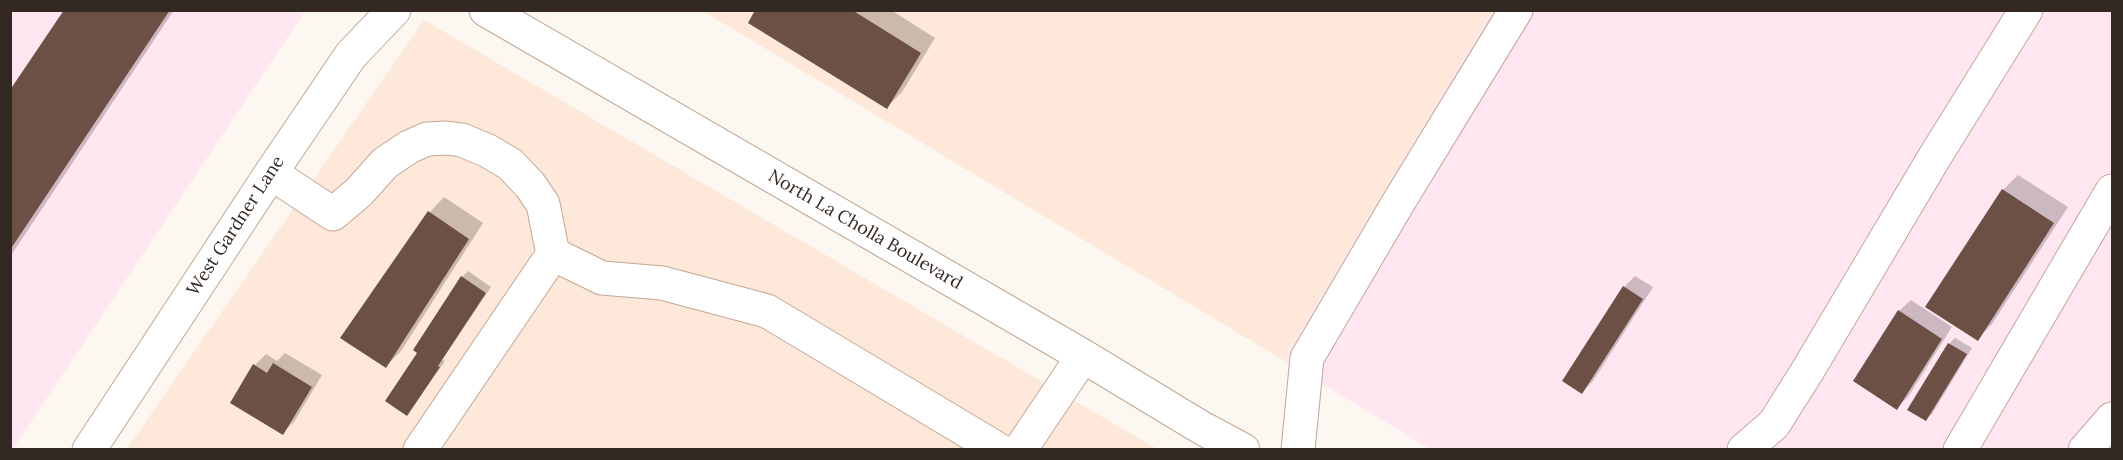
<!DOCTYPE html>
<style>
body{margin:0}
#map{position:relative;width:2123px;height:460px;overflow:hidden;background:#fdf7f2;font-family:Lora,serif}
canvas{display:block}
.frame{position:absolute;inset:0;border:12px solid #342922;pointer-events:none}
</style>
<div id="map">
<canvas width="2123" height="460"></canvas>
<div class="frame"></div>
</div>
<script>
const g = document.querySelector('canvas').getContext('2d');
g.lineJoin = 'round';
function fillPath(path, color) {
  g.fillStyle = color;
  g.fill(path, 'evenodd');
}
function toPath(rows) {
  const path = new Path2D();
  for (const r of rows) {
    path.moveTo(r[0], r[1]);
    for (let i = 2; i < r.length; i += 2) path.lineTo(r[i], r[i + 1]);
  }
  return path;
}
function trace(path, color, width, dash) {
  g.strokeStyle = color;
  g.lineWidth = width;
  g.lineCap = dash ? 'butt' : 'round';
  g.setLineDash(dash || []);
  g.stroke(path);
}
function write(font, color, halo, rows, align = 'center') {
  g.font = font + ' Lora,serif';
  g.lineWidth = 6;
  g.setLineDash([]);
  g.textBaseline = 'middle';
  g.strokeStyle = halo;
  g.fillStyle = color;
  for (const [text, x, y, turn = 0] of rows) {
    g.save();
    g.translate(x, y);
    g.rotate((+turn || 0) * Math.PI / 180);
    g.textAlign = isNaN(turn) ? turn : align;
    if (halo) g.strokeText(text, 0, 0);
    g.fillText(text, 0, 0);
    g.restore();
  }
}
const commercial = toPath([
 [10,11,305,11,12,450,10,449],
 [1492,11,2112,11,2112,449,1430,449,1283,360]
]);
const built = toPath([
 [703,11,1492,11,1283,360],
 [424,20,1157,449,126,450]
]);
const shadow = toPath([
 [65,10,174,10,10,257,10,93],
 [757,10,891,10,935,38,902,92,887,107],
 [2018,175,2068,207,1992,324,1977,339,2003,190],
 [444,197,483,223,401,351,386,366,342,337,430,212],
 [468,271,491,287,442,360,445,361,407,415,419,352,462,277],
 [1635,276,1653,287,1593,381,1582,392,1624,287],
 [1911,300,1952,327,1908,397,1896,408,1899,311],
 [1955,338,1972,348,1932,414,1926,419,1949,344],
 [285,353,322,375,294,422,282,433,232,403,255,365,266,354,277,361]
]);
const building = toPath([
 [64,10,170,10,10,250,10,90],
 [755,10,852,10,921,53,887,109,748,23],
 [2002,189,2054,223,1978,341,1925,307],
 [428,211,469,239,386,368,340,338],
 [461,276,486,293,438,366,440,367,407,416,385,401,417,353,413,350],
 [1623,286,1643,299,1582,394,1562,381],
 [1898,310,1942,339,1897,410,1853,381],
 [1948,343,1967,354,1926,421,1907,410],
 [273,363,312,387,283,435,230,403,253,364,267,373]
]);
const minor = toPath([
 [486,10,1083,356,1202,428,1243,450],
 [271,173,333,214,359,192,385,163,409,147,427,139,446,138,462,140,488,151,510,164,530,185,543,204,553,254,602,278,662,283,767,311,999,450],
 [89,450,271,173,351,55,394,10],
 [420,450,553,254],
 [1020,450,1083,356],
 [1298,450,1307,358,1398,203,1516,10],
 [1744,450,1774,424,1808,370,1934,158,2026,10],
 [1960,450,2112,191],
 [2085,450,2112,419]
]);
const streetNames = [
 ["West Gardner Lane",236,226,-57],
 ["North La Cholla Boulevard",865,230,30]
];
fillPath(commercial, '#ffe6f1');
fillPath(built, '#fee8d9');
fillPath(shadow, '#0003');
fillPath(building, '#6d5045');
trace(minor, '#c3a793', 35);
trace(minor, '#fff', 33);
write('18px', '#342922', '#fff', streetNames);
</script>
